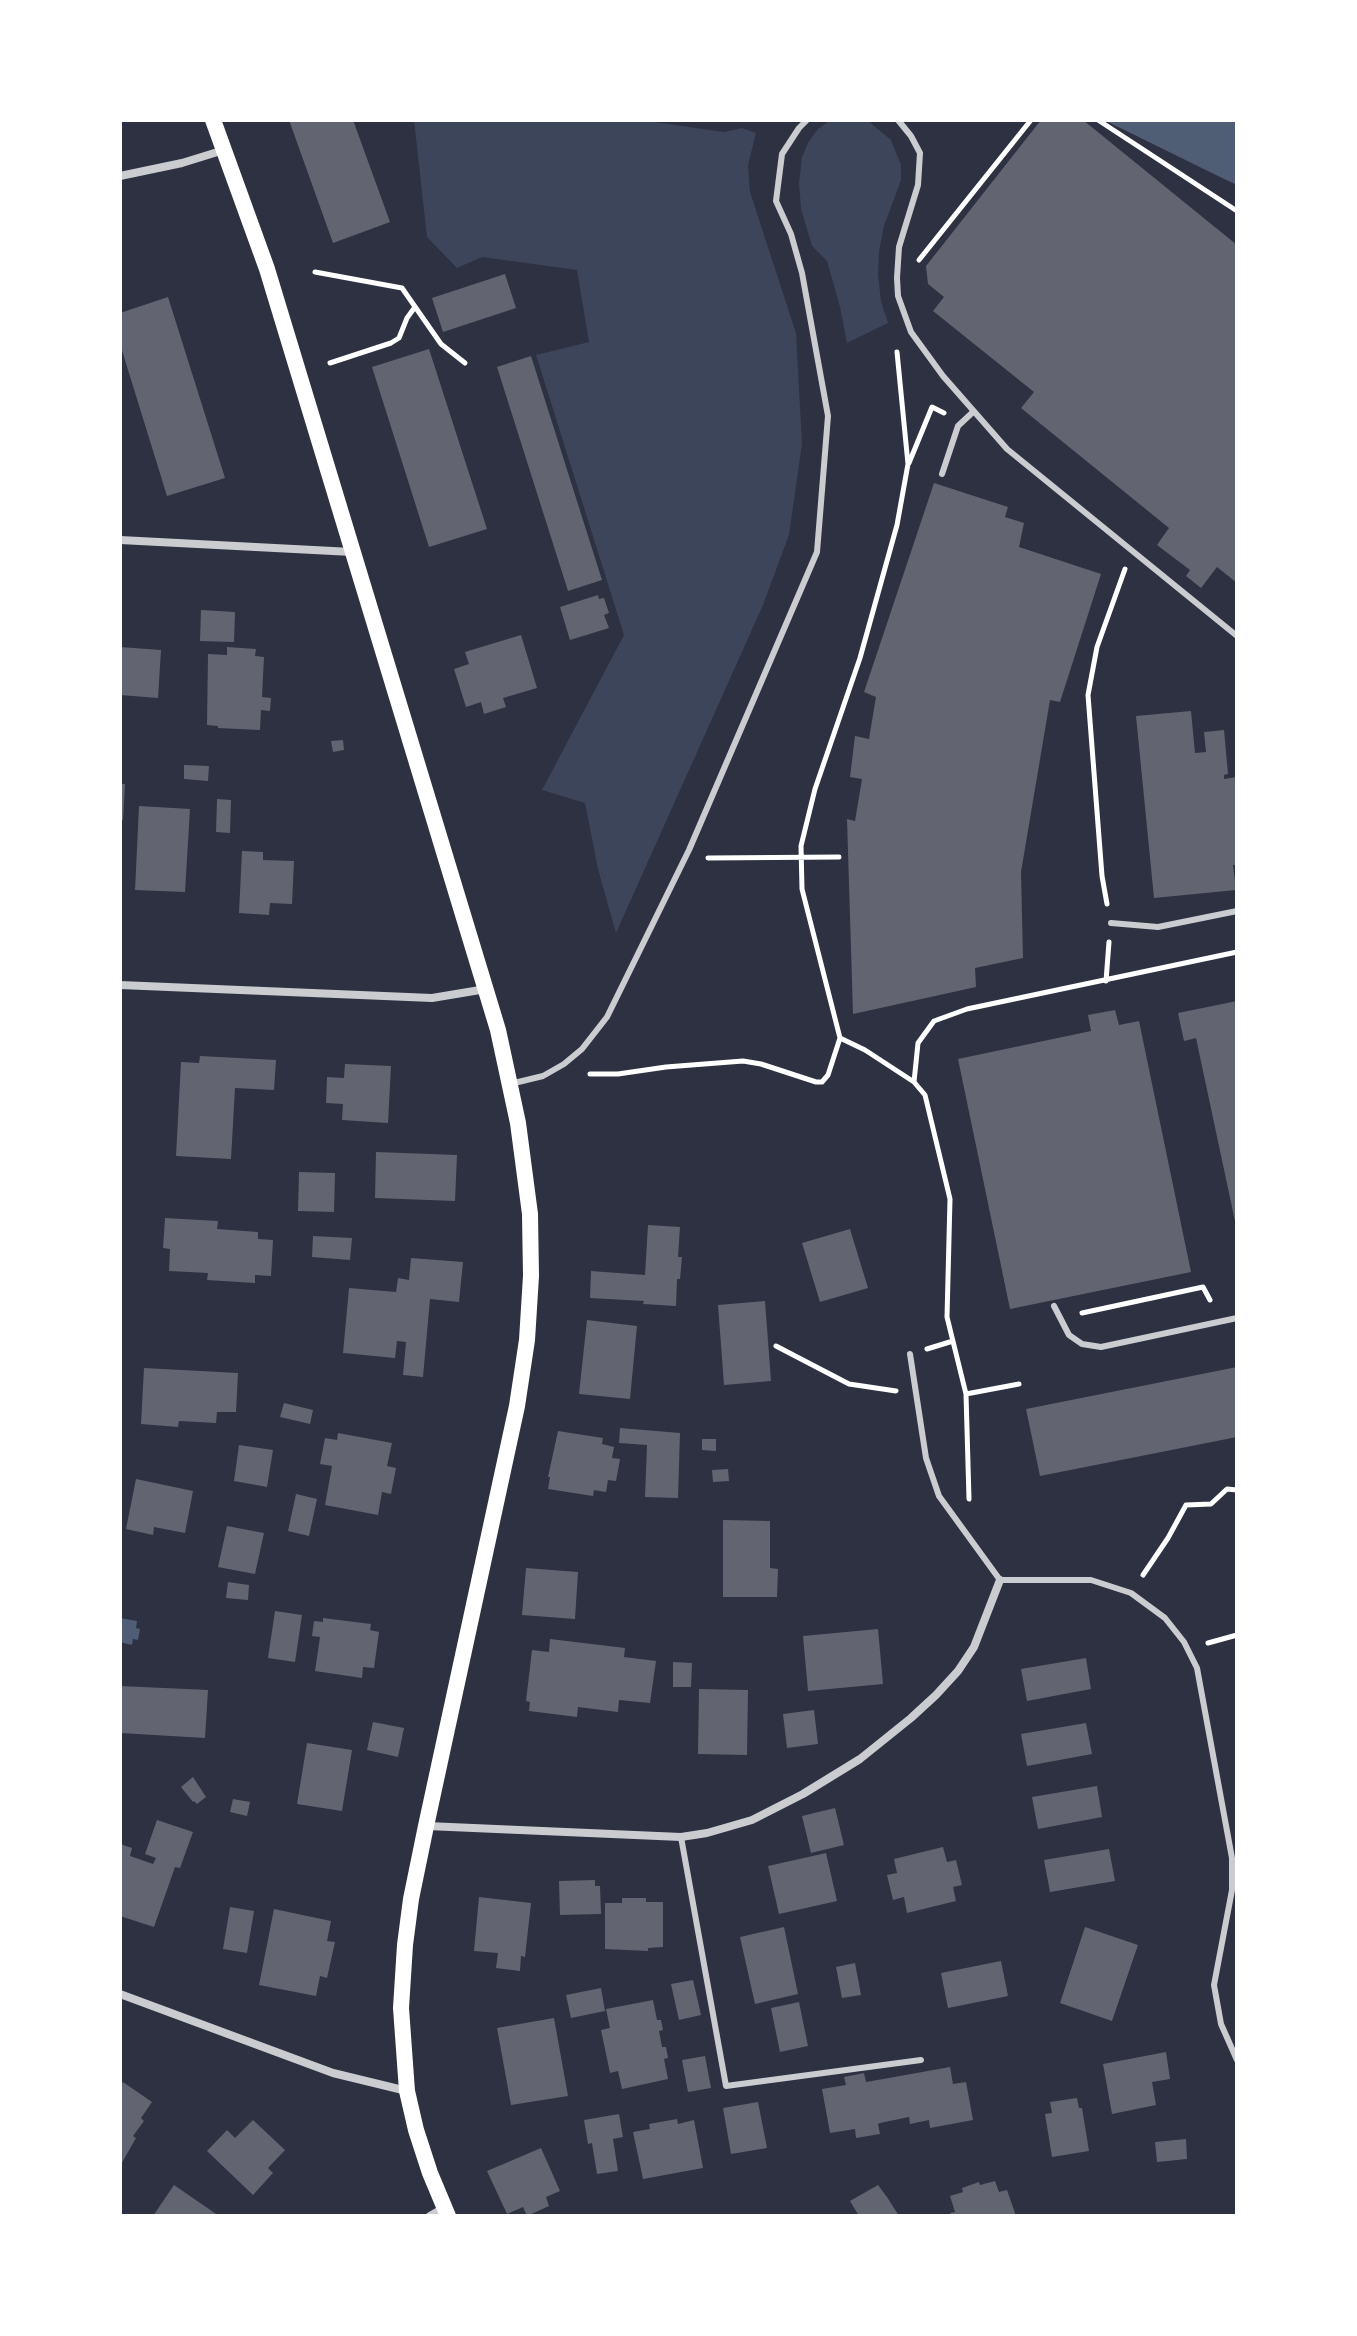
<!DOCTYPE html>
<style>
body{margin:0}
#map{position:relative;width:1357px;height:2336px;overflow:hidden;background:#2d3142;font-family:"Fira Sans",sans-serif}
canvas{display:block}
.frame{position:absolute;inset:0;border:122px solid #fff;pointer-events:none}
</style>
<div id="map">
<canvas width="1357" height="2336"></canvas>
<div class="frame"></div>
</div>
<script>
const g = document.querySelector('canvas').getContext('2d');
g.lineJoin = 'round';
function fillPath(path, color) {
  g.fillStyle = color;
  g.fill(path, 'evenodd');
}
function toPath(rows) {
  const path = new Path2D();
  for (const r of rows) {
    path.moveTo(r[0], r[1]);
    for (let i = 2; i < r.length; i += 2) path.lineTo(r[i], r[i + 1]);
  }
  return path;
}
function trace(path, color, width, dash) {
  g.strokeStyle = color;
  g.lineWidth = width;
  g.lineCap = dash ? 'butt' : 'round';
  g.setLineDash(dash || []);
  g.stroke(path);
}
const green = toPath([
 [414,120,640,120,724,132,742,128,756,133,748,165,750,192,796,333,802,444,789,535,763,605,616,933,598,869,585,803,542,790,624,635,536,355,589,342,577,270,482,257,457,268,427,237],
 [867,120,891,140,901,165,901,180,884,226,879,251,878,275,881,301,888,323,847,343,840,307,827,261,812,246,801,209,799,183,802,157,809,141,818,129,830,120]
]);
const water = toPath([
 [1104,120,1237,120,1237,185,1218,176],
 [120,1618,137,1621,136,1628,140,1629,138,1640,133,1639,132,1645,120,1642]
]);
const building = toPath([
 [289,120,353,120,390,222,333,243],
 [1041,120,1083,120,1237,245,1237,583,1217,567,1201,588,1186,576,1190,570,1157,545,1169,528,1021,408,1034,392,933,311,944,297,928,284,926,266],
 [505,274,516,308,443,332,432,298],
 [168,297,225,478,167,496,120,344,120,313],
 [429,349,487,529,429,547,372,367],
 [531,356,602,580,568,591,497,367],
 [934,483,1008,507,1005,517,1024,523,1019,547,1101,574,1060,702,1050,700,1021,872,1023,958,975,968,976,987,853,1014,847,819,855,821,862,779,850,777,855,736,869,739,876,697,864,692],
 [598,595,599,599,604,598,609,613,604,615,609,628,570,640,560,607],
 [201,610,235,612,234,642,200,641],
 [521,635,537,688,503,698,506,707,484,714,481,702,466,707,454,669,469,664,465,652],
 [120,647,161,650,158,698,120,695],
 [227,647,256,649,255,656,264,657,262,697,271,698,270,711,261,710,260,730,218,728,218,726,207,725,208,654,227,655],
 [1191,711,1195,753,1206,752,1204,732,1224,730,1228,774,1224,775,1224,779,1237,777,1237,865,1233,865,1236,890,1154,898,1136,716],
 [343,740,344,750,333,752,331,741],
 [184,765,209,766,208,781,184,779],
 [120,784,125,784,123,820,120,820],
 [217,799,231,800,230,833,216,832],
 [139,806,190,809,185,892,135,890],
 [242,851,263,852,263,860,294,861,292,904,270,903,269,915,239,913],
 [1237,1001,1237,1226,1236,1226,1196,1038,1184,1041,1178,1013],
 [1115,1010,1119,1025,1139,1021,1191,1272,1010,1309,958,1059,1091,1031,1088,1015],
 [200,1056,276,1060,274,1090,235,1088,231,1159,176,1156,181,1062,199,1063],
 [345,1064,391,1066,388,1123,342,1120,343,1104,326,1103,327,1077,344,1078],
 [376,1152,457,1155,455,1201,375,1198],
 [299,1172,335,1173,334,1212,298,1211],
 [165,1218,218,1221,217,1229,258,1232,258,1239,273,1240,271,1276,255,1275,255,1283,207,1280,208,1273,169,1271,170,1249,163,1248],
 [648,1225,680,1227,678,1257,682,1257,680,1279,677,1279,676,1306,643,1304,644,1301,590,1298,591,1271,645,1275],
 [850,1229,868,1288,820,1302,802,1243],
 [313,1236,352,1238,350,1260,312,1257],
 [411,1258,463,1262,459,1302,430,1299,423,1377,403,1375,406,1342,397,1341,395,1358,343,1353,349,1288,396,1292,398,1278,409,1280],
 [765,1301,771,1381,724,1385,718,1305],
 [587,1320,637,1326,630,1399,579,1394],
 [1237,1367,1237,1437,1040,1476,1026,1409],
 [144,1368,238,1373,236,1412,217,1412,216,1423,179,1421,178,1427,141,1424],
 [284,1403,313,1410,310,1424,280,1417],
 [620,1428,680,1433,678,1498,645,1497,647,1445,619,1443],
 [558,1431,603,1438,602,1444,614,1447,612,1458,620,1459,616,1481,608,1480,606,1492,594,1490,593,1496,548,1489,550,1477,548,1477],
 [338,1433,392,1443,387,1466,396,1468,391,1494,382,1492,378,1515,325,1505,332,1466,320,1464,325,1438,337,1440],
 [702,1439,716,1439,716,1451,702,1450],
 [239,1445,273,1450,267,1487,234,1481],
 [728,1469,729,1481,713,1482,712,1470],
 [136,1479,193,1491,185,1533,154,1527,153,1535,126,1529],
 [296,1494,317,1499,309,1536,288,1531],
 [723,1520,770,1521,770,1568,778,1569,777,1597,723,1597],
 [227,1526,264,1533,255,1574,218,1567],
 [526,1568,578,1572,575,1619,522,1615],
 [228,1582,249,1585,248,1600,226,1598],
 [275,1611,302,1615,295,1662,268,1658],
 [323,1618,371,1624,370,1630,379,1632,374,1668,363,1667,362,1678,315,1671,320,1637,312,1636,314,1621,323,1622],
 [878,1629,883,1684,808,1691,803,1636],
 [550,1639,625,1648,624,1657,656,1661,650,1703,619,1700,618,1712,578,1707,577,1717,529,1711,530,1702,526,1701,532,1650,549,1652],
 [1086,1658,1091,1689,1027,1701,1021,1669],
 [673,1662,692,1663,691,1687,673,1687],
 [120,1686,208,1690,205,1738,120,1733],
 [699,1689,748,1690,747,1755,698,1754],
 [814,1710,818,1744,787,1748,783,1714],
 [373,1722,404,1728,398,1757,367,1750],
 [1086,1723,1092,1754,1027,1766,1021,1734],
 [307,1743,352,1750,342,1811,297,1804],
 [193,1777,206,1797,197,1804,194,1801,193,1802,181,1787],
 [1097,1786,1102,1817,1038,1829,1032,1797],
 [233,1799,250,1802,247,1816,230,1812],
 [835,1808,844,1845,811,1853,802,1816],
 [157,1820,193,1832,180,1868,175,1867,154,1927,120,1916,120,1844,132,1848,130,1856,153,1864,156,1858,145,1854],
 [943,1847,947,1862,956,1860,962,1885,953,1887,956,1901,907,1913,904,1897,893,1900,887,1875,897,1873,894,1859],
 [1109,1849,1115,1881,1050,1892,1044,1860],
 [826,1853,837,1901,779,1914,768,1866],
 [595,1880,595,1886,600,1886,601,1914,560,1915,559,1881],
 [479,1897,531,1903,525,1957,521,1956,520,1971,496,1968,498,1953,474,1951],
 [622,1898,646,1898,646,1902,663,1902,663,1947,648,1948,648,1951,605,1949,605,1903,622,1903],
 [230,1907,254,1911,247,1953,223,1949],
 [274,1909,331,1921,327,1941,335,1942,327,1978,320,1976,316,1996,259,1985],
 [784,1927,798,1994,755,2004,740,1937],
 [1085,1927,1138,1945,1112,2021,1060,2003],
 [1001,1961,1008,1996,948,2008,941,1973],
 [855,1963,861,1995,842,1998,836,1967],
 [693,1980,701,2015,679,2020,671,1984],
 [601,1988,605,2011,571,2018,566,1995],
 [653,2000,657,2020,661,2020,663,2030,659,2031,662,2047,666,2047,668,2058,664,2059,668,2079,622,2089,618,2071,610,2073,601,2030,610,2028,606,2009],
 [799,2002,808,2046,780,2052,771,2008],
 [554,2018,568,2096,511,2105,497,2028],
 [1166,2052,1170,2079,1152,2082,1156,2105,1112,2114,1103,2064],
 [705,2056,711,2088,688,2092,682,2060],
 [950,2067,953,2084,966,2082,973,2120,930,2128,929,2120,910,2124,909,2117,880,2123,878,2124,880,2134,856,2138,855,2129,830,2133,822,2089,846,2085,844,2077,864,2073,866,2082,872,2081],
 [123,2082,152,2102,141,2118,144,2121,133,2136,136,2138,120,2166,120,2086],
 [1077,2098,1079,2108,1082,2108,1089,2151,1052,2157,1045,2114,1052,2113,1050,2102],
 [758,2102,767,2148,731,2154,723,2108],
 [619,2114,623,2137,613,2139,618,2171,597,2174,592,2143,588,2144,584,2120],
 [677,2119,678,2124,694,2120,703,2168,643,2179,633,2132,650,2129,649,2124],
 [253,2120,285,2150,268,2168,273,2173,253,2195,207,2151,227,2130,235,2138],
 [1186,2139,1187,2159,1157,2162,1155,2142],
 [541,2148,560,2191,546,2197,549,2206,527,2216,523,2207,507,2214,487,2171],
 [995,2181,999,2192,1007,2190,1016,2216,951,2216,950,2213,955,2212,950,2196,963,2192,962,2188,979,2182,980,2185],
 [174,2185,219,2216,153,2216],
 [878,2185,887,2197,899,2216,859,2216,850,2201]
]);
const path = toPath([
 [1098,120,1237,211],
 [919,260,1031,120],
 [315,272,402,288,441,344,465,363],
 [330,363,391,343,399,338,407,318,415,307],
 [909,463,932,407,944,413],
 [708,858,839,857],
 [1107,904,1102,876,1088,695,1097,647,1125,569],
 [1106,981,1109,942],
 [840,1038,865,1050,914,1082,918,1043,934,1021,967,1009,1237,952],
 [590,1074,618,1074,666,1067,743,1061,761,1064,816,1082,822,1082,828,1075,840,1038,802,889,801,846,815,789,860,658,897,525,908,464,897,352],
 [914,1082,925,1095,950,1199,947,1317,966,1394],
 [1082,1313,1203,1287,1210,1300],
 [776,1346,849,1384,896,1391],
 [927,1349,953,1341],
 [969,1499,966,1394,1019,1384],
 [1143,1575,1168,1538,1186,1505,1211,1504,1227,1489,1237,1490],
 [1208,1643,1237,1635]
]);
const service = toPath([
 [898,120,911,136,920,153,918,185,899,247,897,278,898,296,911,332,943,376,1007,449,1237,636],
 [942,474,958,426,973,412],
 [1111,923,1158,927,1237,911],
 [510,1084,543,1076,564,1064,582,1049,607,1017,689,850,817,552,828,416,802,273,791,234,776,201,782,154,799,128,807,120],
 [1054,1306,1069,1335,1082,1344,1101,1347,1237,1318],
 [910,1354,926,1458,939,1496,1000,1580,1091,1580,1131,1593,1165,1618,1184,1642,1197,1668,1232,1858,1232,1890,1214,1985,1221,2024,1237,2060],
 [681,1837,726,2086,921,2060]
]);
const minor = toPath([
 [120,176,182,163,224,150],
 [120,540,352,552],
 [120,985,432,998,486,989],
 [427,1826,681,1837,707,1833,752,1820,803,1794,860,1759,911,1718,936,1695,958,1671,974,1647,1000,1580],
 [120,1994,333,2073,407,2091],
 [430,2216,444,2208]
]);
const secondary = toPath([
 [213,120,267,269,498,1030,518,1123,530,1214,531,1276,527,1340,517,1406,426,1826,411,1899,405,1945,401,2008,407,2091,416,2130,430,2173,448,2216]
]);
fillPath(green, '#3c4559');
fillPath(water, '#4f5d75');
fillPath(building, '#626471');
trace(path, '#fff', 5);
trace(service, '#caccd0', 6);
trace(minor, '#caccd0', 8);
trace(secondary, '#fff', 16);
</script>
